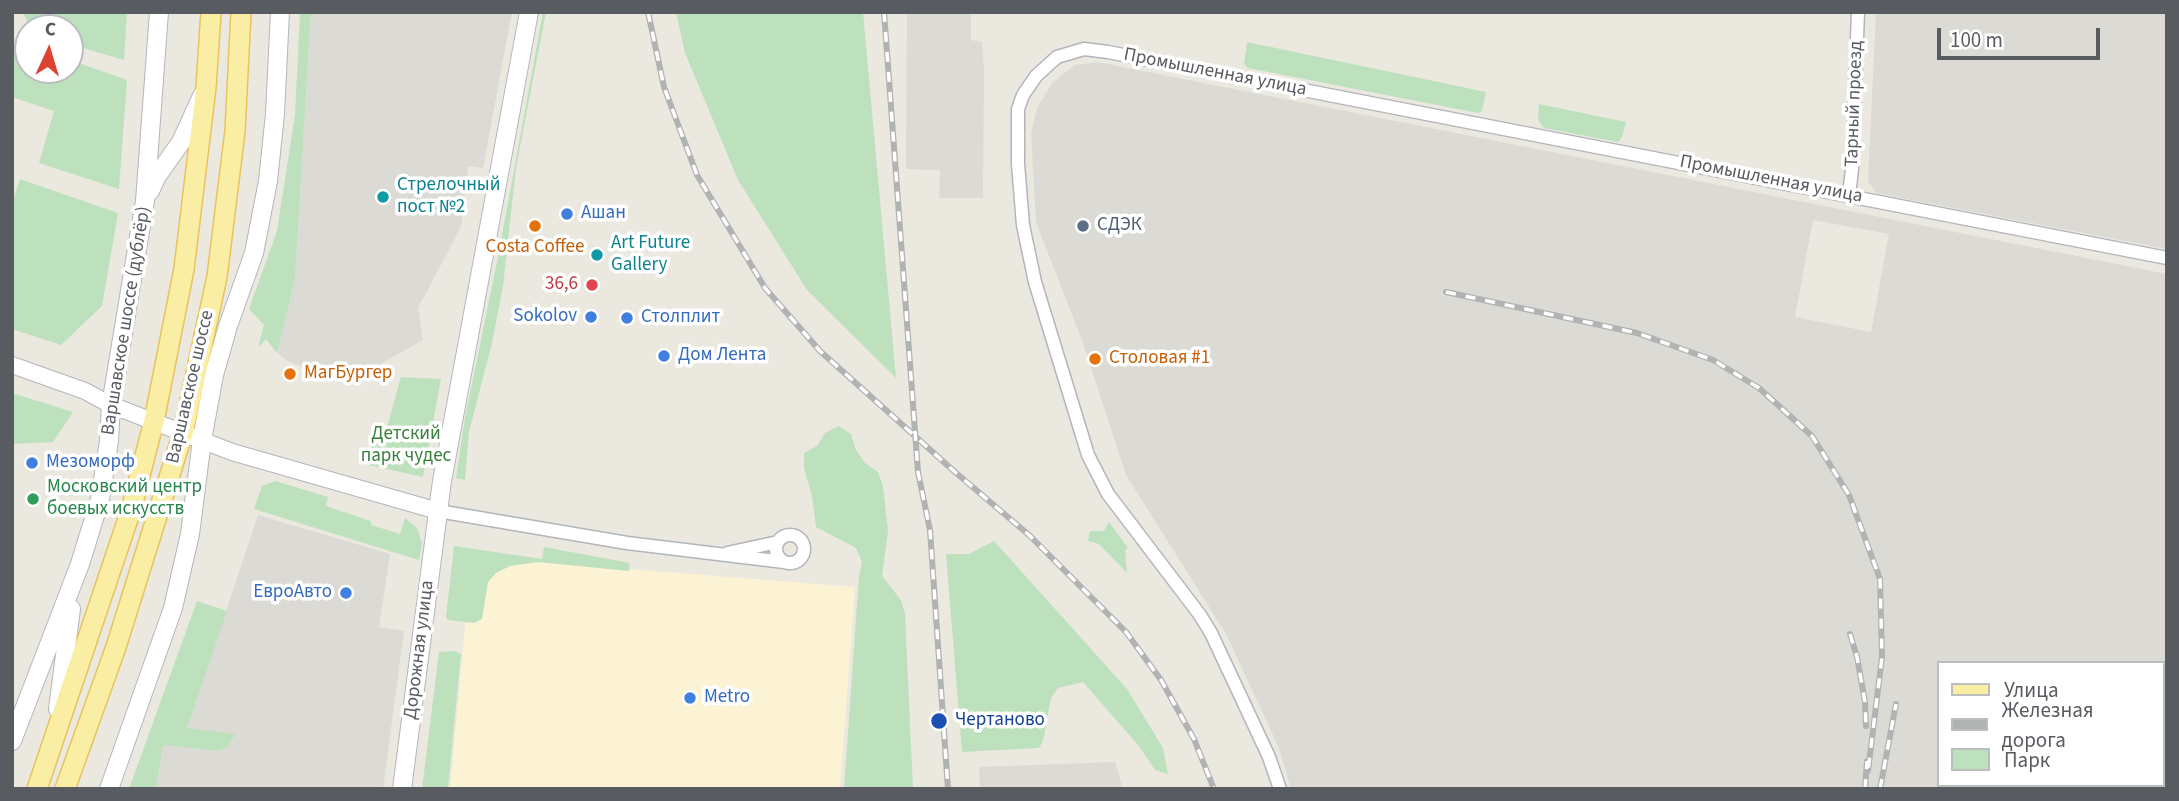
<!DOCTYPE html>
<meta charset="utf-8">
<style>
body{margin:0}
#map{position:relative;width:2179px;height:801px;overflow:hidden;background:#ebe8df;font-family:"Source Sans 3",sans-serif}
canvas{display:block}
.frame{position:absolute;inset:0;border:14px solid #585b60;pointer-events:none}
.legend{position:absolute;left:1937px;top:661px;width:228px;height:126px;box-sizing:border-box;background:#fff;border:2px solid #bcbdbf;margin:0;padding:9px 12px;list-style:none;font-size:21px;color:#585b60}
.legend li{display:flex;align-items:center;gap:14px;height:35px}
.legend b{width:35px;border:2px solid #bcbdbf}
.north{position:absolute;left:14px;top:14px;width:70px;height:70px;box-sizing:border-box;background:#fff;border:2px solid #bcbdbf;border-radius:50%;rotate:4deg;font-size:19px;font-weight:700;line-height:28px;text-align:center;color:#585b60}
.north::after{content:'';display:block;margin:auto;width:24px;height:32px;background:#de4332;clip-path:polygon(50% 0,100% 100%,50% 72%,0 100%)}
.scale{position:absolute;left:1937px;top:28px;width:163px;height:32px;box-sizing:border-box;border:4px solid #585b60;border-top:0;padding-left:9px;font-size:21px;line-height:24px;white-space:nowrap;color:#585b60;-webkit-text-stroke:5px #fff;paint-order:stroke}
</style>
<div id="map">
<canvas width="2179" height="801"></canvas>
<div class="frame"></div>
<ul class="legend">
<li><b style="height:9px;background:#faeea5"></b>Улица</li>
<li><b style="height:9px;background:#b1b2b2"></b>Железная дорога</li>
<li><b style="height:19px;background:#bde1bd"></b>Парк</li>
</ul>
<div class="north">С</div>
<div class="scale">100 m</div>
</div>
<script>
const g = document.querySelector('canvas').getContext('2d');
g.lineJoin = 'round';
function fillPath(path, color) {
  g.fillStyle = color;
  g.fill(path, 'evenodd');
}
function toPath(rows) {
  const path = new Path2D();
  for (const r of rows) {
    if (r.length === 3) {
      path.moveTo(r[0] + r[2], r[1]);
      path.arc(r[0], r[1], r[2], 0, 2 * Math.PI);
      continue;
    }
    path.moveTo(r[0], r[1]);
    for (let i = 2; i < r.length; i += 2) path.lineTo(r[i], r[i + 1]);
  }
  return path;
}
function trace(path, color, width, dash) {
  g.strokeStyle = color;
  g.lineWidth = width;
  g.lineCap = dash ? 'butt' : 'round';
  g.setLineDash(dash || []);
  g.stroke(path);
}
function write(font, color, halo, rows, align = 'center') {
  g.font = font + ' "Source Sans 3",sans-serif';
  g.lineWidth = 7;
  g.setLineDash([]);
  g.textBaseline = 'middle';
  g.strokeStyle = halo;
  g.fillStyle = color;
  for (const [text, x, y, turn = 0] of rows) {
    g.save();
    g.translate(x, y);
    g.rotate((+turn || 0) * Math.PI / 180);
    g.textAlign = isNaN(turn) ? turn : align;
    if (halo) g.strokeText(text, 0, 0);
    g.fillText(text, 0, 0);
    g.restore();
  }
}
const commercial = toPath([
 [503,559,855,587,840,789,450,789,468,594]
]);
const industrial = toPath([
 [311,12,512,12,483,168,468,166,461,227,418,308,423,340,354,379,316,372,287,361,277,353,295,279],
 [907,12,971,12,971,40,982,42,984,71,983,198,939,198,940,170,906,169],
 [1876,12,2167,12,2167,249,1876,193,1868,181],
 [1098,62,2167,274,2167,789,1291,789,1279,748,1226,634,1126,475,1083,343,1036,222,1031,133,1037,108,1052,83,1075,65],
 [1813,220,1889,234,1871,332,1795,317],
 [1939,663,2163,663,2163,785,1939,785],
 [258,515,390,554,379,627,404,631,383,789,156,789,163,745,217,751,235,735,187,728],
 [1115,762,1123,789,980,789,979,767]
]);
const green = toPath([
 [23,12,127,12,124,60,70,44,70,28,30,28],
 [300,12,311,12,295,279,277,353,266,339,258,348,264,325,249,309,277,231,295,115],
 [543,12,546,12,516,168,503,286,492,343,469,432,465,480,456,478,465,418,498,257],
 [676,12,863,12,896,378,807,290,738,180,685,53],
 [1247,42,1486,92,1482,111,1478,113,1248,68,1244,64],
 [23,43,28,45,28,70,70,70,70,60,127,80,119,189,39,163,54,111,12,97,12,56],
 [1539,104,1626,122,1622,137,1618,142,1544,128,1538,120],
 [20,179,118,213,102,306,61,345,12,329,12,203],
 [401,377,441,379,423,477,365,464,373,444,384,438],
 [12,393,73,412,53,442,12,444],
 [839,426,851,434,856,450,865,463,878,472,883,486,888,531,882,576,901,600,905,614,913,789,844,789,859,576,862,562,856,548,816,527,812,496,804,468,804,453,817,446,825,433],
 [275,481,328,497,326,506,371,521,371,525,400,534,405,518,417,528,420,537,422,544,419,560,254,509,262,486],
 [1109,522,1128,548,1125,550,1127,573,1099,544,1088,541,1090,531,1104,531],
 [994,541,1127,689,1163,748,1168,774,1155,770,1139,746,1083,682,1058,688,1051,698,1043,741,1039,748,962,752,946,554,969,554],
 [454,546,542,559,544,547,630,563,629,571,538,562,510,566,496,573,488,582,482,619,474,623,448,620,446,617],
 [197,601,227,611,187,728,235,734,228,747,217,751,163,745,156,789,129,789],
 [454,651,461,654,448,789,422,789,439,652]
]);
const minor = toPath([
 [1849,195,1852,169,1858,12],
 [438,511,627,543,784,562],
 [790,549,14],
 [727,553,778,542],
 [1280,789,1269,757,1211,633,1200,615,1108,494,1088,455,1035,282,1023,225,1018,164,1018,109,1023,95,1036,76,1057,57,1084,49,1108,52,2167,258]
]);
const tertiary = toPath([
 [12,365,85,391,111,405,232,452,438,511]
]);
const secondary = toPath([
 [150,191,157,176,181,142,202,96],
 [58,709,71,609],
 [12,741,80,564,100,499,109,441,111,405,145,201,159,12],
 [109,789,173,608,190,534,202,440,214,375,228,326,254,253,268,181,275,114,280,12],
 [402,789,442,481,529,12]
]);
const primary = toPath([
 [37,789,131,510,154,421,184,269,206,87,211,12],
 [65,789,116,647,183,433,217,277,235,131,241,12]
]);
const rail = toPath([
 [648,12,664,87,697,175,765,288,820,351,955,472,1029,535,1126,632,1161,680,1194,739,1214,789],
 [884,12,918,472,930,530,948,789],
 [1446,292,1637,333,1713,360,1759,388,1812,436,1849,495,1880,579,1882,657,1868,771],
 [1850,634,1857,657,1865,702,1866,726],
 [1865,789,1867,761],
 [1880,789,1896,704]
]);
const markers = [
 [383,197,7,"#0f9aa8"],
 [567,214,7,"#3f7fe0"],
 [535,226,7,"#e8710a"],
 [1083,226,7,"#5c6f8a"],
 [597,255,7,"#0f9aa8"],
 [592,285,7,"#e0444e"],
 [591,317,7,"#3f7fe0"],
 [627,318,7,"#3f7fe0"],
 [664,356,7,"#3f7fe0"],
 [1095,359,7,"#e8710a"],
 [290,374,7,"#e8710a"],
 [32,463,7,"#3f7fe0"],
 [33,499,7,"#2e9e5b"],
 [346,593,7,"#3f7fe0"],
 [690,698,7,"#3f7fe0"],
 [939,721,9,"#1a4fb4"]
];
const streetNames = [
 ["Промышленная улица",1215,73,11],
 ["Тарный проезд",1855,104,-88],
 ["Промышленная улица",1771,180,11],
 ["Варшавское шоссе (дублёр)",127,321,-81],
 ["Варшавское шоссе",191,387,-77],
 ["Дорожная улица",420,650,-83]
];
const cultureNames = [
 ["Стрелочный",397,186],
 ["пост №2",397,208],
 ["Art Future",611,244],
 ["Gallery",611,266]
];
const shopNames = [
 ["Ашан",581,214],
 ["Sokolov",577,317,"right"],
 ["Столплит",641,318],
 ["Дом Лента",678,356],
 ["Мезоморф",46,463],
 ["ЕвроАвто",332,593,"right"],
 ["Metro",704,698]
];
const serviceNames = [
 ["СДЭК",1097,226]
];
const foodNames = [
 ["Costa Coffee",535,248,"center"],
 ["Столовая #1",1109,359],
 ["МагБургер",304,374]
];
const healthNames = [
 ["36,6",578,285]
];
const parkNames = [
 ["Детский",406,435],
 ["парк чудес",406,457]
];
const leisureNames = [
 ["Московский центр",47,488],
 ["боевых искусств",47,510]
];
const transitNames = [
 ["Чертаново",955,721]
];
fillPath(commercial, '#fbf3d4');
fillPath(industrial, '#dcdad4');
fillPath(green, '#bde1bd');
trace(minor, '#b2b5ba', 15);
trace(tertiary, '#b2b5ba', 18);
trace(secondary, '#b3b6bc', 20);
trace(primary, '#e8c35b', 22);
trace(minor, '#fff', 12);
trace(tertiary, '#fff', 16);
trace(secondary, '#fff', 18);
trace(primary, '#faeea5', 19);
trace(rail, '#b1b2b2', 6);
trace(rail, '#fff', 3.5, [10]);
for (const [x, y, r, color] of markers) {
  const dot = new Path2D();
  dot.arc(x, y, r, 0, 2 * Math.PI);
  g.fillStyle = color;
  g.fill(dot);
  trace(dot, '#fff', 2.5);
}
write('19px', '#585b60', '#fff', streetNames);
write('19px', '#0d838f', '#fff', cultureNames, 'left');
write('19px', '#366cbe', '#fff', shopNames, 'left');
write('19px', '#4e5e75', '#fff', serviceNames, 'left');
write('19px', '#c56008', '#fff', foodNames, 'left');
write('19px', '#be3a42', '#fff', healthNames, 'right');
write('19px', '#387f3d', '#fff', parkNames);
write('19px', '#27864d', '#fff', leisureNames, 'left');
write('19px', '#164399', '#fff', transitNames, 'left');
</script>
